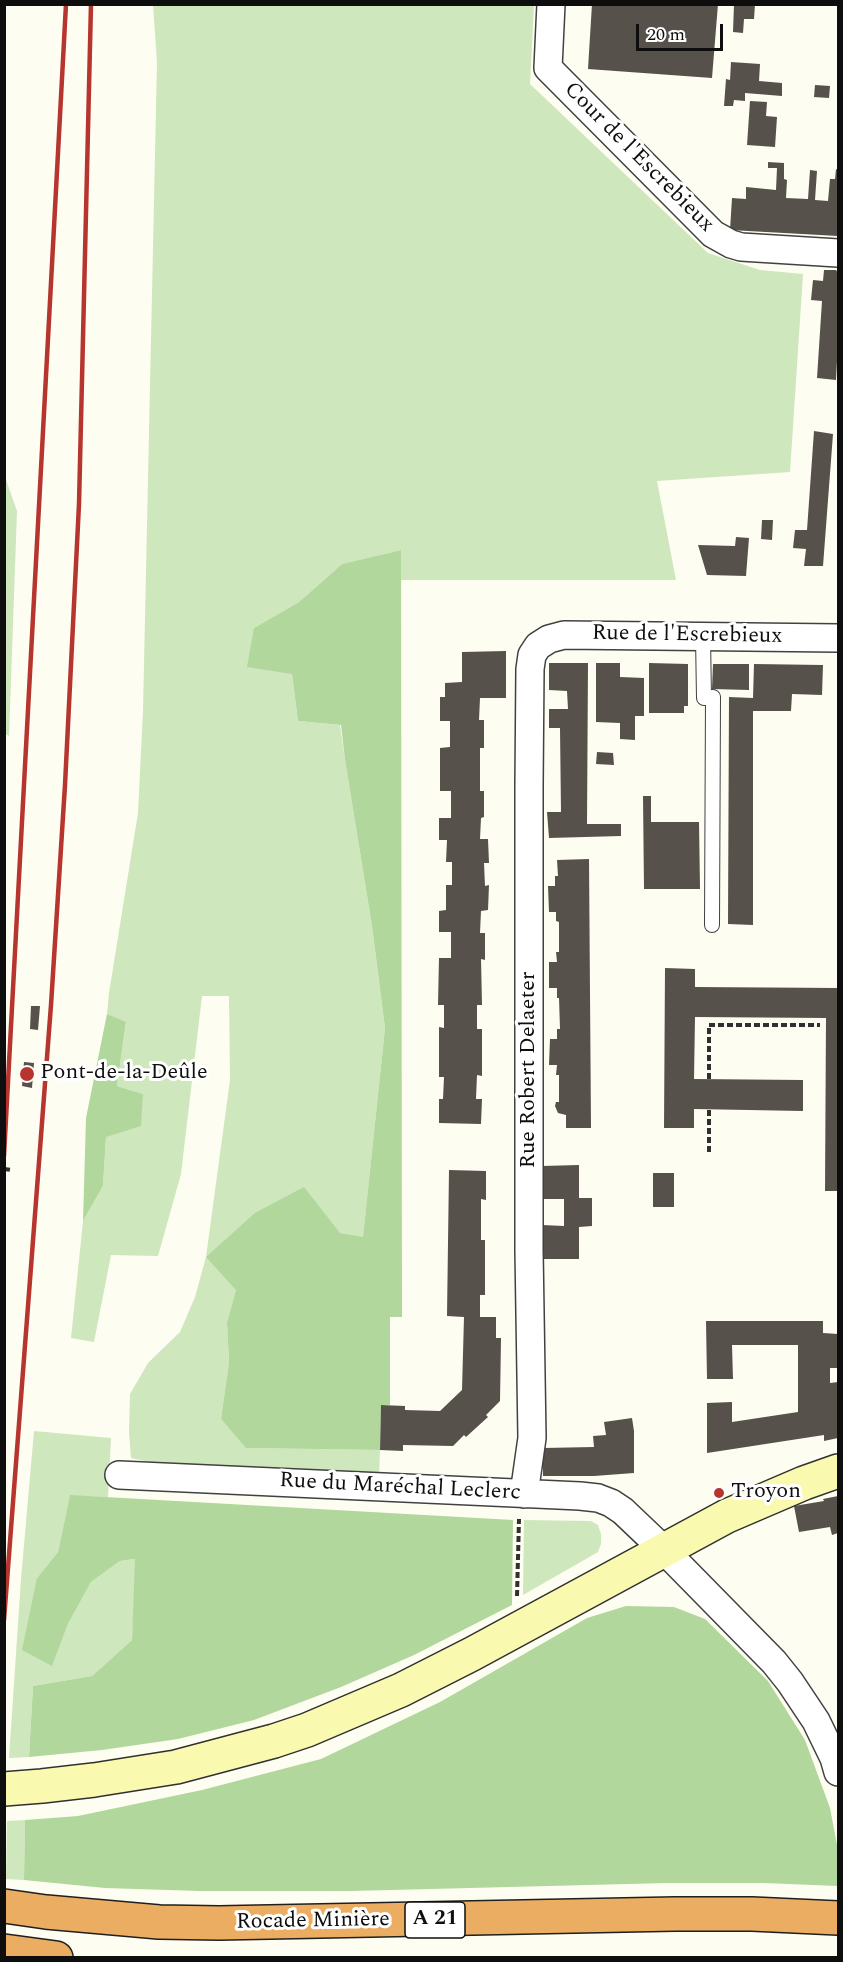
<!DOCTYPE html>
<meta charset="utf-8">
<style>
body{margin:0}
#map{position:relative;width:843px;height:1962px;overflow:hidden;background:#fefdf1;font-family:Spectral,serif}
canvas{display:block}
.frame{position:absolute;inset:0;border:6px solid #0e0e0e;pointer-events:none}
.scale{position:absolute;left:636px;top:24px;width:87px;height:27px;box-sizing:border-box;border:3px solid #0e0e0e;border-top:0;padding-left:8px;font-size:18px;line-height:21px;white-space:nowrap;color:#0e0e0e;-webkit-text-stroke:4px #fff;paint-order:stroke}
</style>
<div id="map">
<canvas width="843" height="1962"></canvas>
<div class="frame"></div>
<div class="scale">20 m</div>
</div>
<script>
const g = document.querySelector('canvas').getContext('2d');
g.lineJoin = 'round';
function fillPath(path, color) {
  g.fillStyle = color;
  g.fill(path, 'evenodd');
}
function toPath(rows) {
  const path = new Path2D();
  for (const r of rows) {
    path.moveTo(r[0], r[1]);
    for (let i = 2; i < r.length; i += 2) path.lineTo(r[i], r[i + 1]);
  }
  return path;
}
function trace(path, color, width, dash) {
  g.strokeStyle = color;
  g.lineWidth = width;
  g.lineCap = dash ? 'butt' : 'round';
  g.setLineDash(dash || []);
  g.stroke(path);
}
function write(font, color, halo, rows, align = 'center') {
  g.font = font + ' Spectral,serif';
  g.lineWidth = 6;
  g.setLineDash([]);
  g.textBaseline = 'middle';
  g.strokeStyle = halo;
  g.fillStyle = color;
  for (const [text, x, y, turn = 0] of rows) {
    g.save();
    g.translate(x, y);
    g.rotate((+turn || 0) * Math.PI / 180);
    g.textAlign = isNaN(turn) ? turn : align;
    if (halo) g.strokeText(text, 0, 0);
    g.fillText(text, 0, 0);
    g.restore();
  }
}
const green = toPath([
 [153,5,534,5,530,84,708,253,760,270,803,274,790,472,657,481,676,580,400,580,401,550,342,564,299,602,254,628,292,674,298,721,340,725,345,760,372,926,385,1028,363,1238,340,1233,236,1290,227,1322,229,1362,221,1419,247,1448,380,1450,379,1478,176,1468,131,1458,129,1432,130,1394,148,1363,180,1332,195,1297,206,1257,230,1080,229,996,202,996,181,1174,158,1256,111,1255,94,1342,71,1338,83,1221,103,1186,106,1137,143,1094,117,1086,126,1023,107,1014,109,993,138,813,143,710,157,62],
 [4,474,17,511,9,736,4,733],
 [34,1431,111,1438,108,1497,70,1496,58,1552,37,1578,52,1665,68,1624,91,1582,120,1561,136,1559,132,1640,92,1676,33,1686,29,1757,9,1758,21,1579],
 [524,1520,591,1521,598,1525,601,1534,601,1544,598,1552,523,1595],
 [25,1820,24,1880,6,1879,7,1821]
]);
const forest = toPath([
 [401,550,402,1317,390,1317,390,1405,381,1405,380,1450,246,1448,221,1419,229,1362,227,1322,236,1290,206,1257,255,1213,304,1187,340,1233,363,1237,385,1028,372,926,345,760,341,725,298,721,292,674,247,667,254,628,299,602,342,564],
 [107,1014,126,1022,117,1086,143,1094,141,1126,106,1137,103,1186,83,1221,86,1118],
 [70,1495,513,1520,512,1605,414,1655,341,1687,254,1720,178,1739,102,1750,29,1757,33,1686,92,1676,132,1640,135,1559,120,1561,91,1582,68,1624,52,1666,22,1650,37,1578,58,1552],
 [626,1606,674,1607,705,1619,768,1681,805,1740,830,1808,838,1850,838,1886,764,1883,667,1883,351,1891,199,1891,105,1888,24,1880,25,1820,78,1816,202,1790,321,1759,440,1702,587,1618]
]);
const building = toPath([
 [592,4,718,4,712,78,588,69],
 [734,4,755,4,754,19,744,19,743,33,733,32],
 [731,62,760,64,759,81,782,83,782,96,745,93,745,101,734,100,733,106,724,106,726,79,730,80],
 [815,85,830,86,829,98,814,97],
 [750,101,767,102,766,116,777,117,775,147,747,145],
 [768,162,784,163,784,179,787,180,786,198,808,199,810,170,817,171,815,200,828,201,830,179,835,179,836,169,838,170,838,236,730,230,732,198,746,199,746,187,776,190,777,168,768,168],
 [824,270,836,270,838,273,838,343,836,380,817,378,822,301,811,300,813,280,823,281],
 [814,431,833,434,823,566,804,566,806,549,793,548,795,530,807,530],
 [762,520,773,520,772,540,761,539],
 [736,537,749,538,746,576,707,575,698,545,735,546],
 [506,651,506,698,480,698,479,720,484,720,484,748,480,748,480,791,484,791,484,817,481,818,480,839,488,839,489,863,484,863,485,886,489,885,488,910,481,911,480,933,485,933,485,960,481,959,482,1005,477,1005,477,1029,482,1029,482,1076,477,1075,476,1099,482,1099,481,1124,439,1123,439,1099,443,1099,444,1077,439,1077,439,1027,444,1028,444,1005,438,1005,439,958,451,958,451,932,439,932,439,911,446,910,446,885,452,885,452,862,446,862,447,840,439,840,439,818,451,818,451,791,440,791,440,748,450,747,450,721,440,721,440,697,445,697,445,683,462,682,462,652],
 [549,663,588,663,587,824,621,824,621,836,549,838,547,812,561,812,560,728,549,728,549,709,568,709,567,691,549,690],
 [596,663,620,663,620,677,644,678,644,716,635,716,635,740,620,739,620,723,596,722],
 [649,663,688,664,688,706,684,706,684,713,649,713],
 [713,664,749,664,749,690,712,689],
 [754,664,823,665,822,695,792,694,791,711,753,711,753,925,728,924,729,697,753,698],
 [597,752,613,753,614,765,596,764],
 [643,796,651,796,651,822,699,822,700,889,644,889],
 [589,859,591,1128,566,1128,566,1115,558,1113,555,1106,556,1102,559,1102,559,1075,556,1075,557,1065,549,1065,550,1039,557,1039,557,1029,560,1029,559,998,557,998,557,988,549,988,549,962,557,962,556,952,559,952,559,922,556,921,556,912,549,912,548,886,555,886,555,876,558,876,557,860],
 [665,968,695,969,695,987,838,988,838,1191,825,1191,826,1018,695,1017,694,1079,803,1080,803,1111,694,1109,694,1128,664,1128],
 [31,1006,40,1006,38,1030,30,1029],
 [24,1062,34,1063,32,1088,22,1086],
 [579,1165,579,1198,592,1198,592,1226,579,1227,579,1259,542,1259,542,1225,564,1226,564,1199,543,1199,542,1166],
 [449,1170,486,1171,486,1200,481,1199,481,1240,485,1240,485,1295,480,1295,480,1317,496,1317,496,1338,501,1338,500,1401,486,1415,488,1417,466,1437,464,1435,453,1446,403,1445,403,1451,380,1450,381,1405,405,1406,405,1410,440,1411,462,1390,464,1317,447,1316],
 [653,1173,674,1173,674,1207,653,1207],
 [706,1321,823,1321,823,1333,838,1334,838,1368,830,1368,830,1383,838,1382,838,1438,824,1441,824,1435,707,1453,707,1403,732,1402,732,1422,798,1412,798,1345,732,1345,733,1379,707,1379],
 [632,1418,634,1431,634,1473,594,1476,543,1476,543,1448,594,1447,593,1436,606,1435,604,1422],
 [838,1496,838,1533,832,1535,830,1527,799,1532,794,1506,824,1501,823,1499]
]);
const path = toPath([
 [709,1079,709,1025,820,1025],
 [709,1152,709,1110],
 [4,1169,11,1170],
 [517,1596,519,1519]
]);
const service = toPath([
 [703,637,704,698,713,697,712,925]
]);
const minor = toPath([
 [551,4,548,68,713,234,731,244,741,247,838,253],
 [119,1475,580,1496,598,1498,611,1503,623,1511,663,1549,774,1662,790,1682,816,1721,834,1758,838,1772],
 [524,1494,532,1438,529,1250,529,785,530,669,532,655,538,646,549,639,564,635,838,638]
]);
const secondary = toPath([
 [4,1789,42,1786,94,1780,176,1767,274,1741,307,1730,401,1690,472,1654,727,1516,804,1483,838,1471]
]);
const motorway = toPath([
 [4,1906,46,1912,159,1922,219,1923,675,1914,752,1914,838,1918],
 [4,1951,56,1958]
]);
const rail = toPath([
 [4,1156,66,4],
 [4,1620,51,1005,65,785,79,504,91,4]
]);
const markers = [
 [27,1074,8,"#b6352f"],
 [719,1493,6,"#b6352f"]
];
const shields = [
 [435,1920,60]
];
const shieldNames = [
 ["A 21",435,1920]
];
const streetNames = [
 ["Cour de l'Escrebieux",638,158,45],
 ["Rue de l'Escrebieux",687,636,1],
 ["Rue Robert Delaeter",530,1070,-90],
 ["Rue du Maréchal Leclerc",400,1488,3],
 ["Rocade Minière",313,1922,-1]
];
const poiNames = [
 ["Pont-de-la-Deûle",40,1074],
 ["Troyon",731,1493]
];
fillPath(green, '#cee7bc');
fillPath(forest, '#b1d79c');
fillPath(building, '#56514b');
trace(service, '#414141', 16);
trace(minor, '#414141', 30);
trace(secondary, '#303030', 36);
trace(motorway, '#1f1f1f', 36);
trace(path, '#303030', 4, [6, 3]);
trace(service, '#fff', 14);
trace(minor, '#fff', 27);
trace(secondary, '#faf9b0', 33);
trace(motorway, '#ebad61', 33);
trace(rail, '#b6352f', 4.5);
for (const [x, y, r, color] of markers) {
  const dot = new Path2D();
  dot.arc(x, y, r, 0, 2 * Math.PI);
  g.fillStyle = color;
  g.fill(dot);
  trace(dot, '#fff', 2);
}
for (const [x, y, w] of shields) {
  const box = new Path2D();
  box.roundRect(x - w / 2, y - 18, w, 36, 4.5);
  g.fillStyle = '#fff';
  g.fill(box);
  trace(box, '#0e0e0e', 1.5);
}
write('bold 21px', '#0e0e0e', null, shieldNames);
write('22px', '#0e0e0e', '#fff', streetNames);
write('22px', '#0e0e0e', '#fff', poiNames, 'left');
</script>
